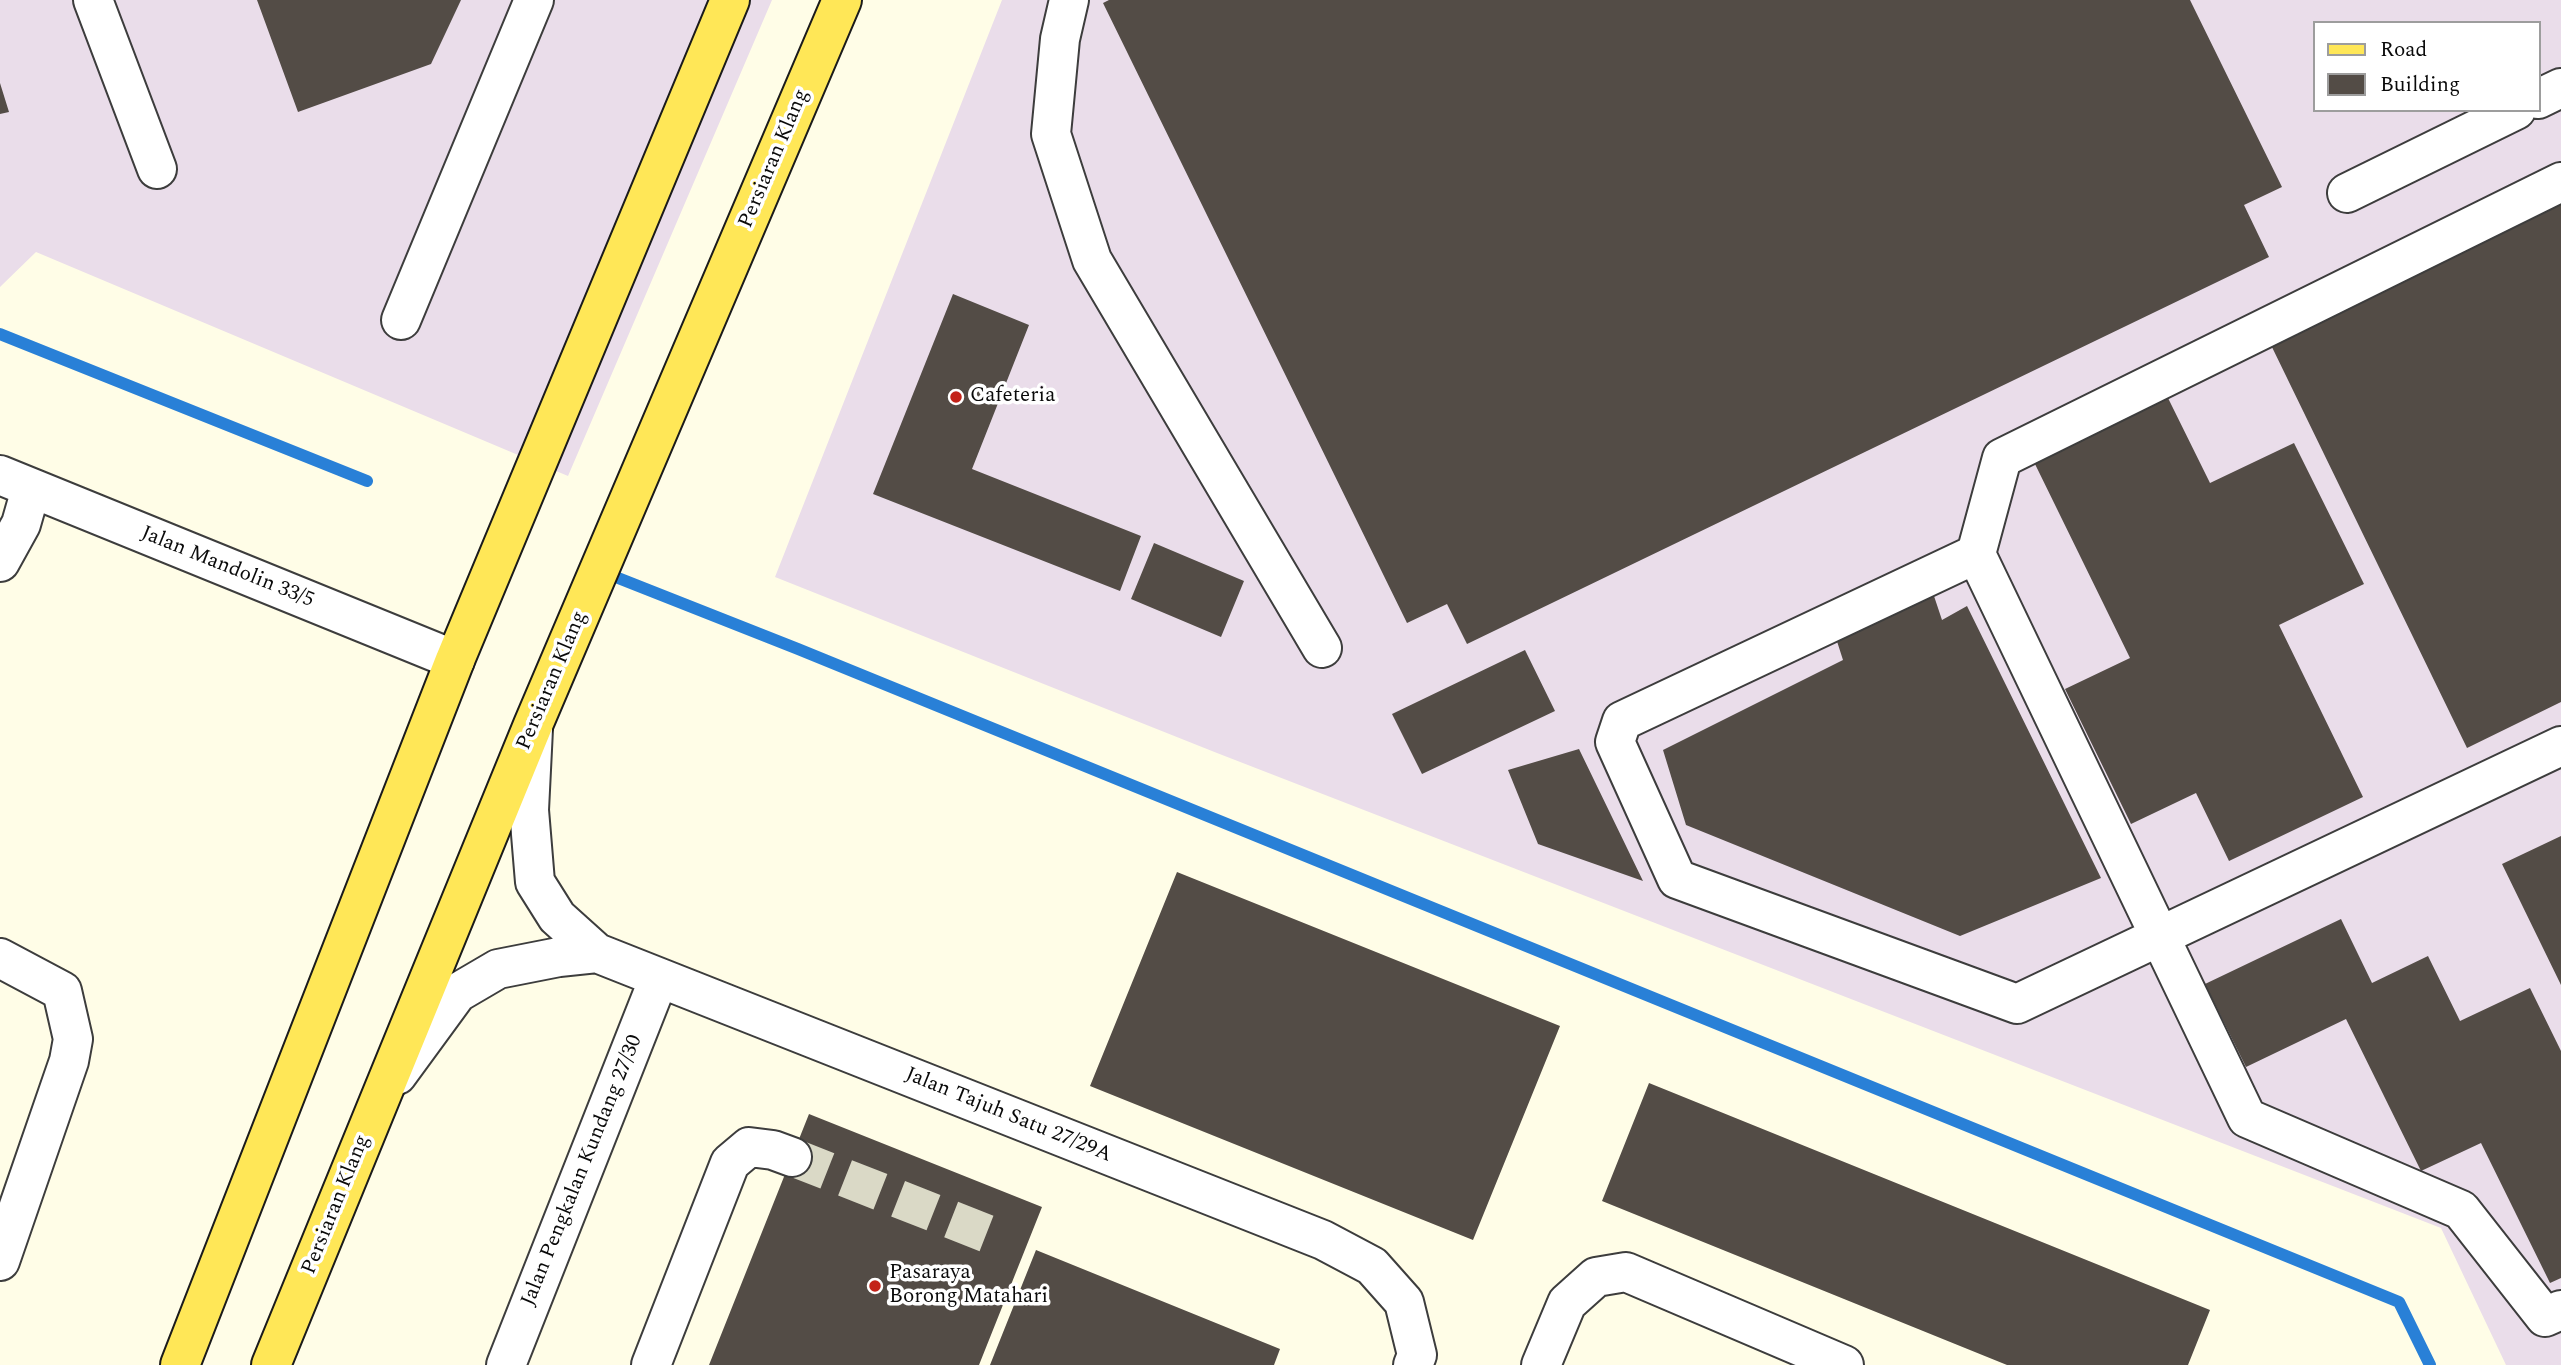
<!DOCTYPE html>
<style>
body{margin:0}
#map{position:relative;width:2561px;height:1365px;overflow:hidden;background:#fffde7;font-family:Spectral,serif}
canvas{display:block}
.legend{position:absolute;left:2313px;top:21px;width:228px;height:91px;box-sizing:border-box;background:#fff;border:2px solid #9d9d9d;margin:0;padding:9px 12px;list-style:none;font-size:21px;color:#0a0a0a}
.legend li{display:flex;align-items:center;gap:14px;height:35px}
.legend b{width:35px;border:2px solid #9d9d9d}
</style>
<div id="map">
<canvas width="2561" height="1365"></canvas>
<ul class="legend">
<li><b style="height:9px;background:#ffe757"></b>Road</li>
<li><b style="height:19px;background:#534c46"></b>Building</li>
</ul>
</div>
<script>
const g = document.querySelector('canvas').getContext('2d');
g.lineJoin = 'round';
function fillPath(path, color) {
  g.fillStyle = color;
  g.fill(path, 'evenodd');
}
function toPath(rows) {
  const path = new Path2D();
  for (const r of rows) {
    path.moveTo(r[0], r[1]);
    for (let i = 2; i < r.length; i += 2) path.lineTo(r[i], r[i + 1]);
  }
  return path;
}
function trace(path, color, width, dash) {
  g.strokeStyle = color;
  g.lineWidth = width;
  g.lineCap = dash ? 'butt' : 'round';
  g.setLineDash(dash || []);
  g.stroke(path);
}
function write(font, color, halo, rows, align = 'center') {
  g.font = font + ' Spectral,serif';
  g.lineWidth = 7;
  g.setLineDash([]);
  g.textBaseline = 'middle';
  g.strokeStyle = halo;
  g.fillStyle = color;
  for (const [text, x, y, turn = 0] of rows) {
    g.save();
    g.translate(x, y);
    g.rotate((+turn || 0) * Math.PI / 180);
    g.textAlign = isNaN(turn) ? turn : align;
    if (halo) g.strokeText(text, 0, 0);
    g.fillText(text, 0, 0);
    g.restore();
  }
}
const industrial = toPath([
 [0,0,772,0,568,476,36,252,0,287],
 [1002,0,2561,0,2561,1365,2506,1365,2441,1228,1217,753,775,577],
 [2314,23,2538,23,2538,110,2314,110]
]);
const stream = toPath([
 [0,334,367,481],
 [608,574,798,649,2399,1302,2430,1365]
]);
const building = toPath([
 [257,0,461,0,431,64,298,112],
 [1109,0,2190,0,2282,187,2244,205,2269,257,1467,644,1447,604,1407,623,1103,3],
 [0,83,9,112,0,114],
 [2561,203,2561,702,2467,748,2270,343],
 [953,294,1029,325,972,469,1141,536,1120,591,873,494],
 [2168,398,2210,483,2294,443,2364,584,2279,625,2363,797,2229,861,2196,793,2131,824,2065,689,2130,658,2034,462],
 [1154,543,1244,581,1221,637,1131,599],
 [1931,587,1942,620,1967,606,2101,878,1960,936,1686,825,1663,750,1843,660,1834,632],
 [1525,650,1555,711,1422,774,1392,714],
 [1579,749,1643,881,1538,844,1508,770],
 [2561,836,2561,985,2502,864],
 [1177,872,1560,1026,1473,1240,1090,1086],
 [2341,919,2372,983,2428,956,2460,1021,2530,988,2561,1051,2561,1278,2550,1283,2481,1143,2421,1171,2346,1019,2246,1067,2205,984],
 [1649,1083,2210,1310,2188,1365,2007,1365,1602,1201],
 [809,1114,1042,1207,979,1365,709,1365],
 [1036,1250,1280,1349,1274,1365,990,1365]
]);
const minorTunnel = toPath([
 [792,1157,993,1236]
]);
const minor = toPath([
 [93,0,157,169],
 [1069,0,1060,39,1051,134,1092,260,1322,648],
 [2538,99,2561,88],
 [2561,182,2002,458,1976,554,2247,1118,2461,1210,2545,1317,2561,1310],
 [2347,193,2516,110],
 [401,320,534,0],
 [0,475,455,660],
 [1976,554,1622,721,1615,742,1677,879,2017,1004,2561,746],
 [0,562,21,524,31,489],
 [533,729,529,810,535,882,557,917,597,953,1323,1240,1372,1266,1404,1302,1417,1355,1413,1365],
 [0,958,62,991,73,1039,69,1061,0,1261],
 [397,1075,457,993,498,969,559,957,597,953],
 [506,1365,659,978],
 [651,1365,730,1163,749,1147,773,1150,792,1157],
 [1541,1365,1567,1303,1596,1277,1626,1272,1844,1365]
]);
const major = toPath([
 [180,1365,455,660,730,0],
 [271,1365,533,725,842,0]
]);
const markers = [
 [956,397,7,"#c32219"],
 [875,1286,7,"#c32219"]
];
const streetNames = [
 ["Persiaran Klang",775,159,-67],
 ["Jalan Mandolin 33/5",227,568,22],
 ["Persiaran Klang",553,681,-67],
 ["Jalan Tajuh Satu 27/29A",1008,1116,22],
 ["Jalan Pengkalan Kundang 27/30",583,1171,-68],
 ["Persiaran Klang",337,1205,-68]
];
const poiNames = [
 ["Cafeteria",970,397],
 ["Pasaraya",889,1274],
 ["Borong Matahari",889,1298]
];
fillPath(industrial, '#eaddea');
trace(stream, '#2980d7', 12);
fillPath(building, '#534c46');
trace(minorTunnel, '#dad9c6', 38, [38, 19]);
trace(minor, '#3d3d3d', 42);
trace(major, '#1b1b1b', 42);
trace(minor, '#fff', 38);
trace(major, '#ffe757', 38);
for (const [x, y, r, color] of markers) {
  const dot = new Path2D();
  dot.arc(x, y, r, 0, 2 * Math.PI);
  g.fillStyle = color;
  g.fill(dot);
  trace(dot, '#fff', 2.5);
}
write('21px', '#0a0a0a', '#fff', streetNames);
write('21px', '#0a0a0a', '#fff', poiNames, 'left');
</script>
